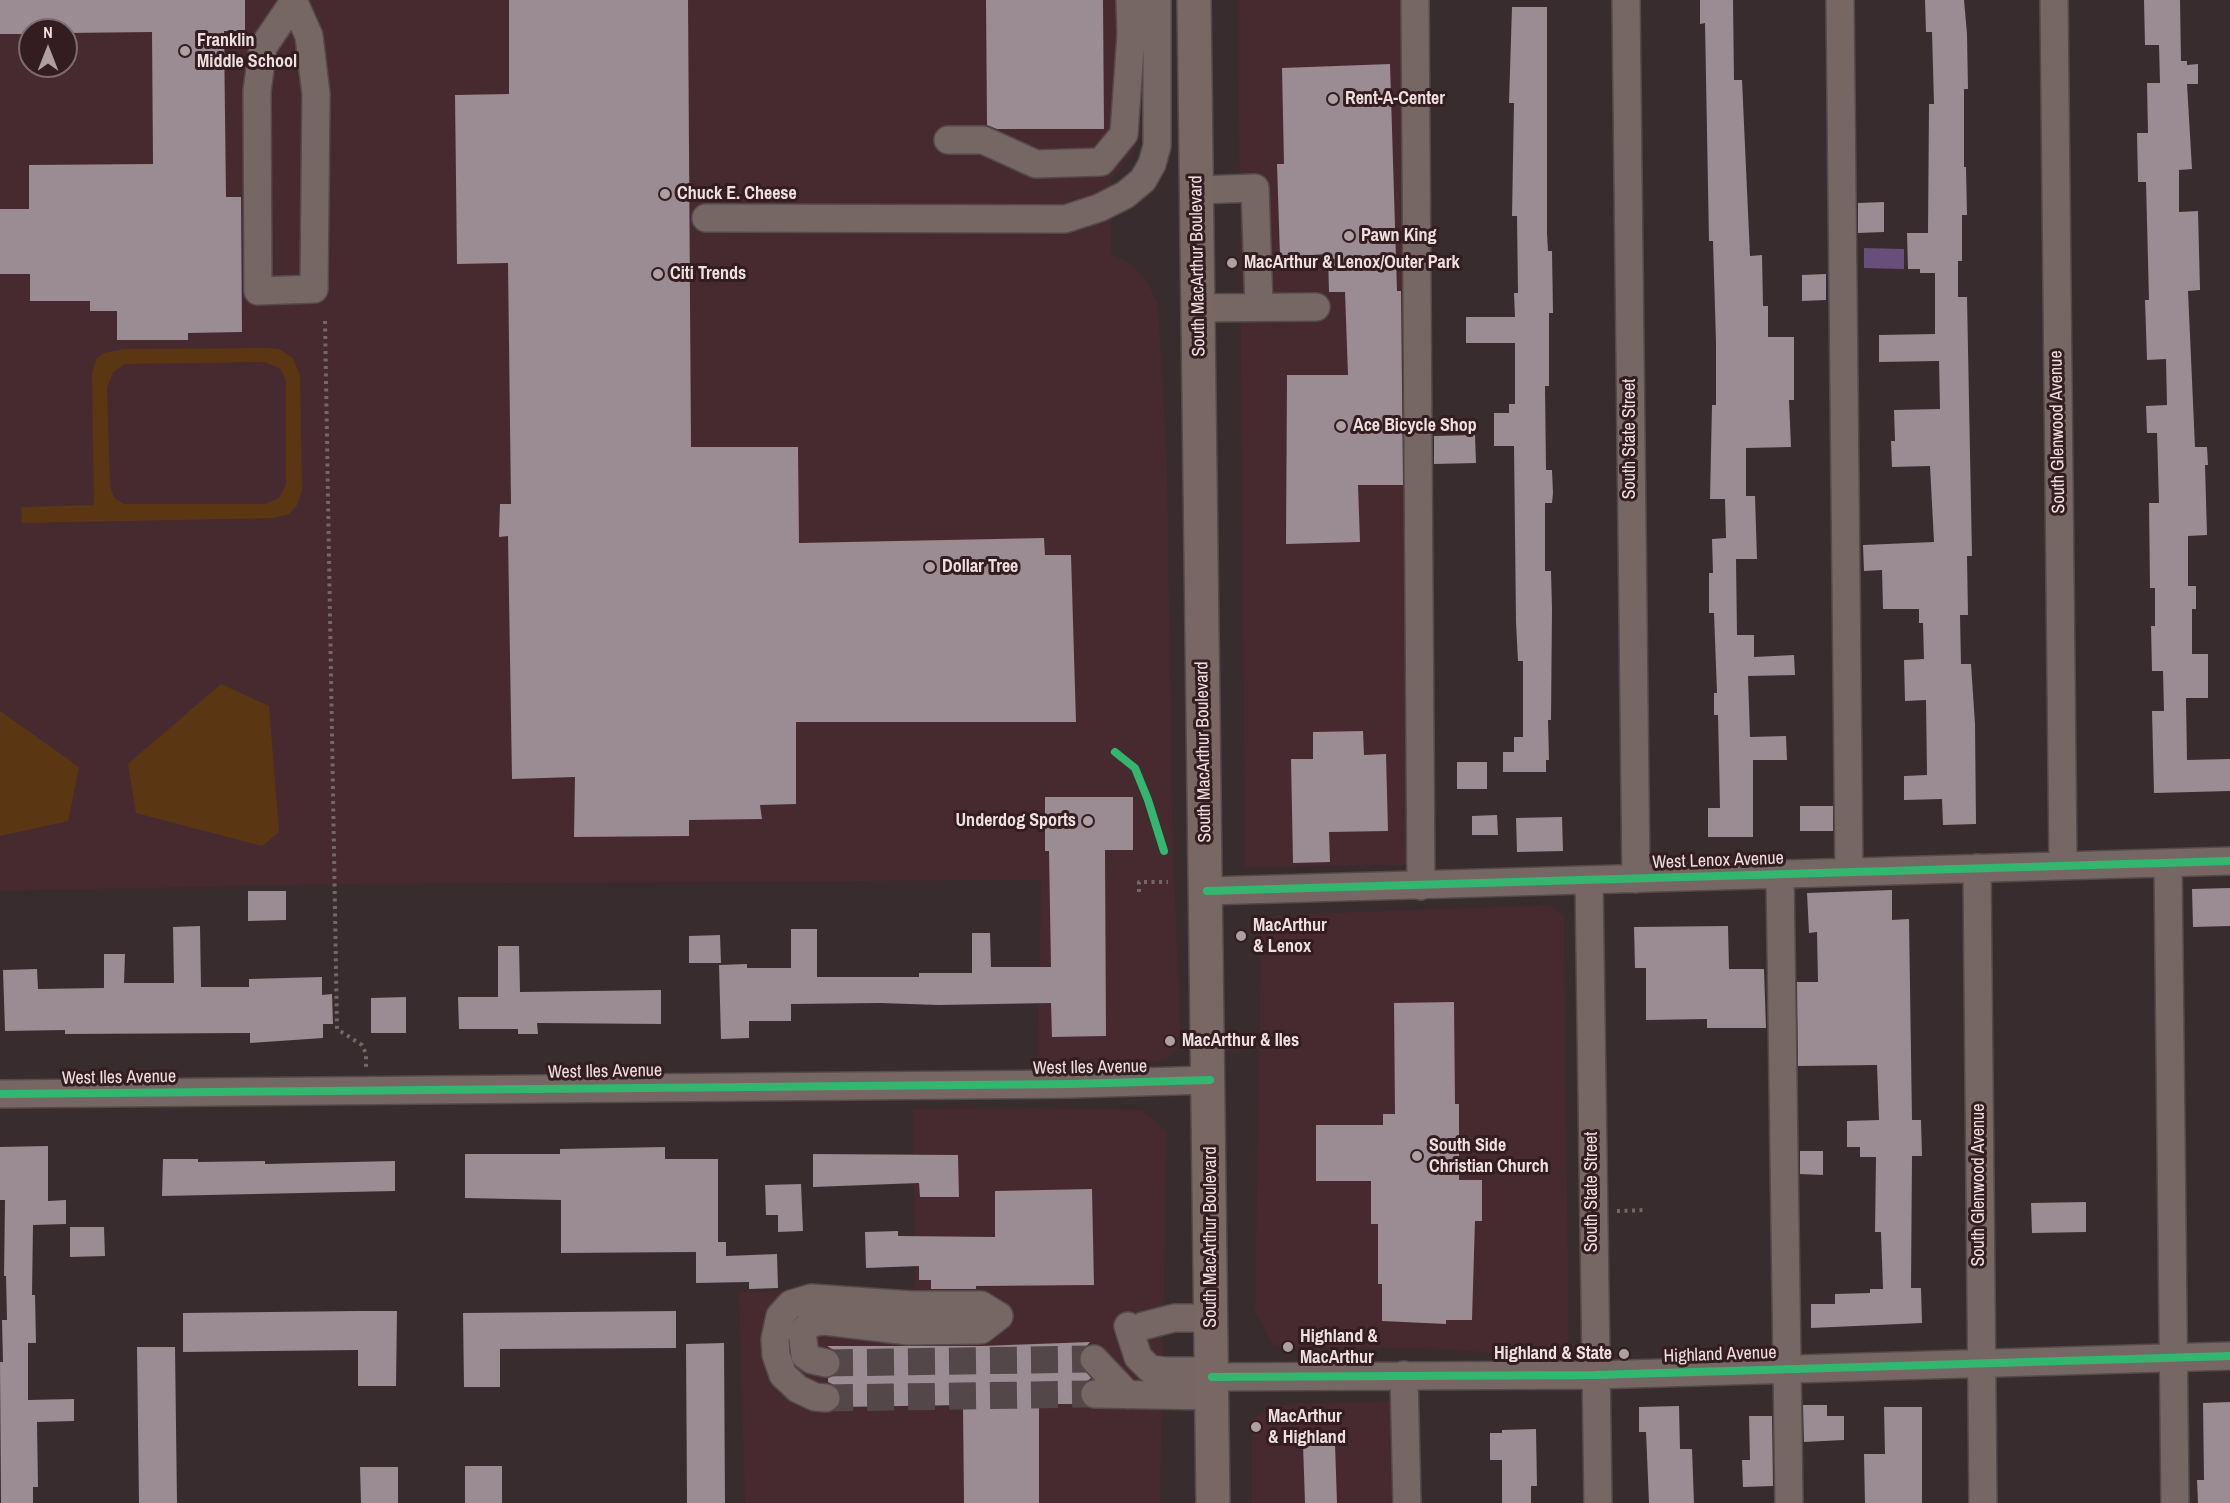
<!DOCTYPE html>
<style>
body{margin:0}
#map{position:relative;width:2230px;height:1503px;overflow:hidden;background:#382c2e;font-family:"Archivo Narrow",sans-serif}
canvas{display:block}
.north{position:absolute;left:18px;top:18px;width:60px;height:60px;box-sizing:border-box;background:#331d21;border:2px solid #7e6b6e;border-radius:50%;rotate:0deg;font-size:16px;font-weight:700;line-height:24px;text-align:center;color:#eedfe1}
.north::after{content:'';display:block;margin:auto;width:21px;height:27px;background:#aea0a2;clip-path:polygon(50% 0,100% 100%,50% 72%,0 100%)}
</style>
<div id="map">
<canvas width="2230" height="1503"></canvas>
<div class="north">N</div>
</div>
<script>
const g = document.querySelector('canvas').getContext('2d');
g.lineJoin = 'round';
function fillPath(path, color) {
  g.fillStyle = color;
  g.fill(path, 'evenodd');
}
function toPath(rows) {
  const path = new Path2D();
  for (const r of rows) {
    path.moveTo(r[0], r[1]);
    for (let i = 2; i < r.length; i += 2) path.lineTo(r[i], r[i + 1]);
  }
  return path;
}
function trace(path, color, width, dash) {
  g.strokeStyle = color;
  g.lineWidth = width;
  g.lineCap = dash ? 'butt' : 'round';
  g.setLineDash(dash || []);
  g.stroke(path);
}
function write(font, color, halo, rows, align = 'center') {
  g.font = font + ' "Archivo Narrow",sans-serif';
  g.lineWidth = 6;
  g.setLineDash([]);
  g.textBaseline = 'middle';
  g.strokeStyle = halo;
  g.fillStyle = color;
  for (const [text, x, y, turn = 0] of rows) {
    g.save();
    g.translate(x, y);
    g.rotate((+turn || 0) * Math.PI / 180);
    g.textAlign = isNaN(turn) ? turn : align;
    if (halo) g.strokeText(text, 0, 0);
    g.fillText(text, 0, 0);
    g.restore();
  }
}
const built = toPath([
 [0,0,1139,0,1140,135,1133,154,1111,179,1111,254,1129,263,1146,279,1158,304,1167,462,1172,811,1180,1027,1175,1051,1167,1059,1155,1062,1038,1069,1041,880,340,884,0,891],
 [30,30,66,30,66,66,30,66],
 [1238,0,1407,0,1411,865,1245,867],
 [1550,905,1564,916,1569,1359,1441,1349,1274,1346,1255,1312,1261,933,1275,915],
 [1035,1108,1142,1110,1167,1132,1160,1503,745,1503,739,1292,915,1289,913,1109],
 [1394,1401,1396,1503,1252,1503,1252,1420,1274,1405]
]);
const green = toPath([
 [268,348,279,349,293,358,300,376,302,489,297,505,289,514,274,518,22,523,21,507,94,505,92,373,97,358,104,353,123,349],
 [264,362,280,368,286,380,286,485,279,498,265,504,124,504,114,498,110,486,107,388,113,372,125,364],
 [221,684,269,706,279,832,262,846,136,813,128,764],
 [0,711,79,767,68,821,0,836]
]);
const water = toPath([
 [1864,248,1904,249,1904,269,1864,268]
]);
const building = toPath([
 [0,0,245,0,245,31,224,31,226,197,241,197,242,332,188,333,188,340,117,340,117,311,90,311,90,301,30,301,30,274,0,274,0,209,29,209,29,165,153,164,152,32,66,33,66,30,30,30,30,34,0,34],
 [509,0,688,0,691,447,798,447,799,543,1044,538,1045,555,1071,555,1076,722,796,722,796,804,760,805,762,819,689,820,689,836,574,837,575,777,512,779,508,536,499,537,500,504,511,504,508,263,457,264,455,95,509,94],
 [986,0,1103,0,1104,129,997,129,987,125],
 [1700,0,1733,0,1734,80,1742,80,1750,256,1762,255,1763,306,1768,306,1768,337,1794,337,1794,400,1789,400,1791,447,1746,448,1746,496,1755,496,1757,559,1736,559,1737,635,1754,635,1754,657,1794,655,1795,675,1748,676,1750,737,1786,736,1787,760,1753,760,1753,837,1708,837,1708,808,1720,808,1718,715,1714,715,1714,693,1717,693,1714,613,1709,613,1709,573,1713,573,1712,539,1726,538,1725,499,1710,499,1712,405,1716,405,1716,342,1713,241,1709,241,1705,23,1700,24],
 [1925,0,1964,0,1967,34,1968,89,1964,89,1964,167,1966,167,1967,215,1962,215,1962,261,1958,261,1958,297,1967,297,1972,556,1967,556,1968,615,1960,615,1961,664,1971,664,1975,724,1976,824,1943,825,1942,799,1904,800,1904,776,1927,775,1926,700,1905,701,1904,660,1924,659,1923,623,1919,623,1919,609,1883,609,1882,570,1864,571,1863,545,1934,542,1930,466,1892,467,1891,441,1895,441,1894,410,1940,409,1939,361,1879,362,1879,335,1935,334,1935,273,1920,273,1920,269,1908,269,1907,233,1928,233,1929,104,1934,104,1932,32,1926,32],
 [2144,0,2180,0,2181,61,2187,61,2187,65,2198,64,2198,84,2187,84,2192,169,2179,170,2179,212,2198,211,2200,290,2188,291,2195,447,2207,447,2208,465,2205,465,2207,535,2188,536,2188,586,2196,586,2196,609,2192,609,2192,654,2208,654,2208,698,2186,698,2187,760,2230,759,2230,791,2154,793,2152,711,2164,711,2163,671,2152,671,2151,626,2155,626,2155,588,2150,588,2149,503,2159,503,2157,433,2147,433,2146,406,2167,405,2166,359,2147,360,2145,300,2149,300,2146,182,2138,182,2137,133,2148,133,2147,83,2160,83,2159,45,2145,45],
 [1512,7,1547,7,1547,233,1548,251,1552,251,1553,313,1549,313,1549,386,1545,386,1546,470,1552,470,1553,493,1552,503,1545,503,1545,571,1551,571,1552,609,1551,720,1548,720,1549,760,1546,760,1546,772,1503,772,1503,752,1514,752,1514,737,1523,737,1523,661,1518,661,1516,622,1514,446,1494,446,1494,413,1509,413,1509,404,1515,404,1515,343,1466,343,1466,317,1515,317,1514,293,1518,293,1517,216,1512,216,1514,103,1509,103],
 [1390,64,1397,291,1401,291,1403,485,1358,485,1360,542,1286,544,1287,375,1348,375,1345,292,1329,292,1328,254,1280,257,1277,164,1284,164,1282,68],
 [1884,202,1884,232,1858,233,1858,203],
 [1826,274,1826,300,1802,301,1802,275],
 [1475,435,1476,463,1434,464,1434,436],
 [1363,731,1364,755,1386,754,1388,831,1329,832,1330,862,1293,863,1291,759,1313,759,1313,732],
 [1457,762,1487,762,1487,789,1457,789],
 [1045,797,1133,797,1133,850,1105,850,1106,1036,1052,1037,1051,1003,939,1005,880,1003,791,1004,791,1021,749,1021,749,1038,721,1039,719,965,747,964,747,968,791,968,791,929,817,929,817,977,919,977,919,973,972,973,972,933,990,933,991,967,1051,967,1049,851,1045,851],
 [1800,806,1833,806,1833,831,1800,831],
 [1497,815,1498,835,1472,835,1472,816],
 [1562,817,1563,851,1517,852,1516,818],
 [2230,888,2230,926,2193,927,2192,889],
 [1892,890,1892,920,1909,919,1912,1120,1921,1120,1922,1156,1912,1156,1911,1288,1921,1288,1922,1323,1811,1328,1811,1304,1835,1304,1835,1294,1870,1293,1870,1289,1883,1289,1881,1232,1875,1232,1876,1157,1860,1157,1860,1147,1847,1147,1847,1121,1879,1120,1877,1065,1798,1066,1797,982,1818,982,1817,932,1809,933,1807,893],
 [248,891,286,891,286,920,248,921],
 [200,926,201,987,249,987,249,979,322,977,322,995,332,994,333,1024,323,1024,323,1038,250,1043,250,1033,65,1034,65,1030,5,1031,3,970,37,969,38,989,104,988,104,954,125,954,124,983,174,983,173,927],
 [1728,926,1729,969,1764,969,1766,1028,1707,1028,1707,1019,1646,1020,1646,968,1635,968,1634,927],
 [720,935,721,963,689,963,689,936],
 [498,946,519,946,520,992,661,990,661,1024,537,1023,538,1034,518,1034,518,1029,459,1029,458,997,498,997],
 [406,997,406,1033,371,1033,371,998],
 [1454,1002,1455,1104,1459,1104,1459,1180,1482,1180,1482,1221,1475,1221,1472,1320,1446,1320,1446,1324,1382,1321,1382,1284,1378,1284,1378,1224,1371,1224,1371,1181,1316,1181,1316,1125,1383,1125,1383,1114,1395,1114,1394,1003],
 [48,1146,48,1201,66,1200,66,1224,33,1225,32,1295,35,1295,36,1343,28,1343,28,1400,74,1399,74,1421,37,1422,38,1487,33,1487,33,1503,1,1503,0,1362,3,1362,2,1320,7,1320,6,1276,4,1276,5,1200,0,1200,0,1147],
 [665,1147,665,1159,718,1159,718,1242,726,1242,726,1256,777,1254,778,1288,749,1289,749,1282,696,1283,696,1252,561,1253,561,1200,465,1198,465,1154,560,1154,560,1149],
 [1800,1151,1823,1151,1823,1175,1800,1174],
 [813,1154,958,1155,959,1197,920,1197,919,1183,813,1187],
 [163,1159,198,1159,198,1162,265,1161,265,1164,395,1161,395,1191,162,1196],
 [801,1184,803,1231,778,1232,778,1215,766,1215,765,1185],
 [1092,1189,1094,1285,976,1286,976,1289,931,1289,931,1280,919,1280,919,1266,866,1268,865,1232,898,1231,898,1236,995,1237,995,1191],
 [2086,1202,2086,1232,2032,1233,2031,1203],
 [70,1227,104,1227,105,1256,70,1257],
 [358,1311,397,1311,396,1386,358,1386,358,1350,183,1352,183,1313],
 [676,1311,676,1348,500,1349,500,1387,464,1387,463,1313],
 [1090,1342,1079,1355,1079,1363,1091,1378,1081,1386,1079,1394,1083,1404,1039,1404,1039,1503,964,1503,963,1405,839,1407,840,1392,836,1386,828,1382,828,1378,837,1374,841,1366,837,1352,827,1346,981,1346],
 [724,1343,725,1503,687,1503,686,1344],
 [137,1347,175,1347,177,1503,139,1503],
 [2230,1402,2230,1503,2198,1503,2197,1480,2204,1480,2203,1403],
 [1803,1405,1827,1405,1827,1416,1844,1416,1844,1440,1804,1442],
 [1679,1406,1680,1449,1692,1449,1694,1503,1649,1503,1646,1432,1639,1432,1639,1407],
 [1884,1407,1922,1407,1922,1503,1865,1503,1864,1454,1885,1454],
 [1749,1416,1772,1416,1773,1486,1743,1487,1742,1460,1750,1460],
 [1536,1429,1537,1486,1531,1486,1531,1503,1502,1503,1502,1460,1490,1460,1490,1433,1502,1433,1502,1430],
 [1335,1443,1337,1503,1305,1503,1303,1444],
 [465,1466,502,1466,502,1503,465,1503],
 [360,1467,398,1467,398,1503,361,1503]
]);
const minorTunnel = toPath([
 [826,1363,1094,1359],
 [826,1398,1095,1394]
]);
const path = toPath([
 [325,321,337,1029,362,1045,366,1054,366,1067],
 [1139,892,1139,882,1168,882],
 [1617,1211,1646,1210]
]);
const minor = toPath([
 [293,0,309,36,316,94,314,289,258,291,257,91,263,47,293,3],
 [1415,0,1421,886],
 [1626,0,1636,879],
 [1840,0,1849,871],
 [2054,0,2063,864],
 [948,140,983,140,1036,164,1101,162,1124,134,1131,34,1130,0],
 [1197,190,1255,188,1259,307],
 [706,218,1065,219,1099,208,1125,195,1143,180,1152,164,1157,146,1157,0],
 [1198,308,1316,307],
 [2168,863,2175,1503],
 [1977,868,1983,1503],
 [1780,874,1789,1503],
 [1589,881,1598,1503],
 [1207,891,2230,861],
 [0,1094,1071,1084,1210,1080],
 [1128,1326,1138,1357,1150,1369,1165,1371,1212,1371],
 [1143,1326,1174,1318,1211,1318],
 [1094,1359,1128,1395],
 [826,1363,812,1360,805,1355,802,1332,811,1323,824,1321,908,1331,981,1330,999,1316],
 [1404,1375,1407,1503],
 [1212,1377,1595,1375,2230,1356],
 [1095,1394,1212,1396],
 [826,1398,815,1397,798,1389,783,1375,776,1355,775,1339,780,1316,791,1304,811,1298,912,1305,981,1305,999,1316]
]);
const major = toPath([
 [1194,0,1213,1503]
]);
const cycleway = toPath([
 [1115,752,1135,768,1148,800,1164,851],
 [1207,891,2230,861],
 [0,1094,1071,1084,1210,1080],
 [1212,1377,1595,1375,2230,1356]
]);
const markers = [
 [185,51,6,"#aea0a2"],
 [1333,99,6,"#aea0a2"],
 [665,194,6,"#aea0a2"],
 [1349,236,6,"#aea0a2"],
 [1232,263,6,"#aea0a2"],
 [658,274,6,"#aea0a2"],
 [1341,426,6,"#aea0a2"],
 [930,567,6,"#aea0a2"],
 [1088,821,6,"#aea0a2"],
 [1241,936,6,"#aea0a2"],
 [1170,1041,6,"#aea0a2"],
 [1417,1156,6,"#aea0a2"],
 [1288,1347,6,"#aea0a2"],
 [1624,1354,6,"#aea0a2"],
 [1256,1427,6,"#aea0a2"]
];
const poiNames = [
 ["Franklin",197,41],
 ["Middle School",197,62],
 ["Rent-A-Center",1345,99],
 ["Chuck E. Cheese",677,194],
 ["Pawn King",1361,236],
 ["MacArthur & Lenox/Outer Park",1244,263],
 ["Citi Trends",670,274],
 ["Ace Bicycle Shop",1353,426],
 ["Dollar Tree",942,567],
 ["Underdog Sports",1076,821,"right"],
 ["MacArthur",1253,926],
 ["& Lenox",1253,947],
 ["MacArthur & Iles",1182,1041],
 ["South Side",1429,1146],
 ["Christian Church",1429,1167],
 ["Highland &",1300,1337],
 ["MacArthur",1300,1358],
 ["Highland & State",1612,1354,"right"],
 ["MacArthur",1268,1417],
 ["& Highland",1268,1438]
];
const streetNames = [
 ["South MacArthur Boulevard",1198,266,-91],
 ["South Glenwood Avenue",2058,432,-91],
 ["South State Street",1630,439,-90],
 ["South MacArthur Boulevard",1204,752,-91],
 ["West Lenox Avenue",1718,861,-2],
 ["West Iles Avenue",1090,1068,-1],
 ["West Iles Avenue",605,1072,-1],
 ["West Iles Avenue",119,1078,-1],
 ["South Glenwood Avenue",1979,1185,-90],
 ["South State Street",1592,1192,-90],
 ["South MacArthur Boulevard",1211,1237,-90],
 ["Highland Avenue",1720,1355,-2]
];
fillPath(built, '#462a30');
fillPath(green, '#5a3712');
fillPath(water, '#684e7a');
fillPath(building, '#9b8b93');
trace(minorTunnel, '#534749', 27, [27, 14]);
trace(minor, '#54494b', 30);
trace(major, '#54494b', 36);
trace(path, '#746866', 4, [3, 4.5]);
trace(minor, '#776764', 27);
trace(major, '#796764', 33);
trace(cycleway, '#33b770', 8);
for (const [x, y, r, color] of markers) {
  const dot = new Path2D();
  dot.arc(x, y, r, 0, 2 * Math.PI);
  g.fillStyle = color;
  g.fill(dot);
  trace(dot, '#331d21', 2);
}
write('bold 18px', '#eedfe1', '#331d21', poiNames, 'left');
write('18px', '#eedfe1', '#331d21', streetNames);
</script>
